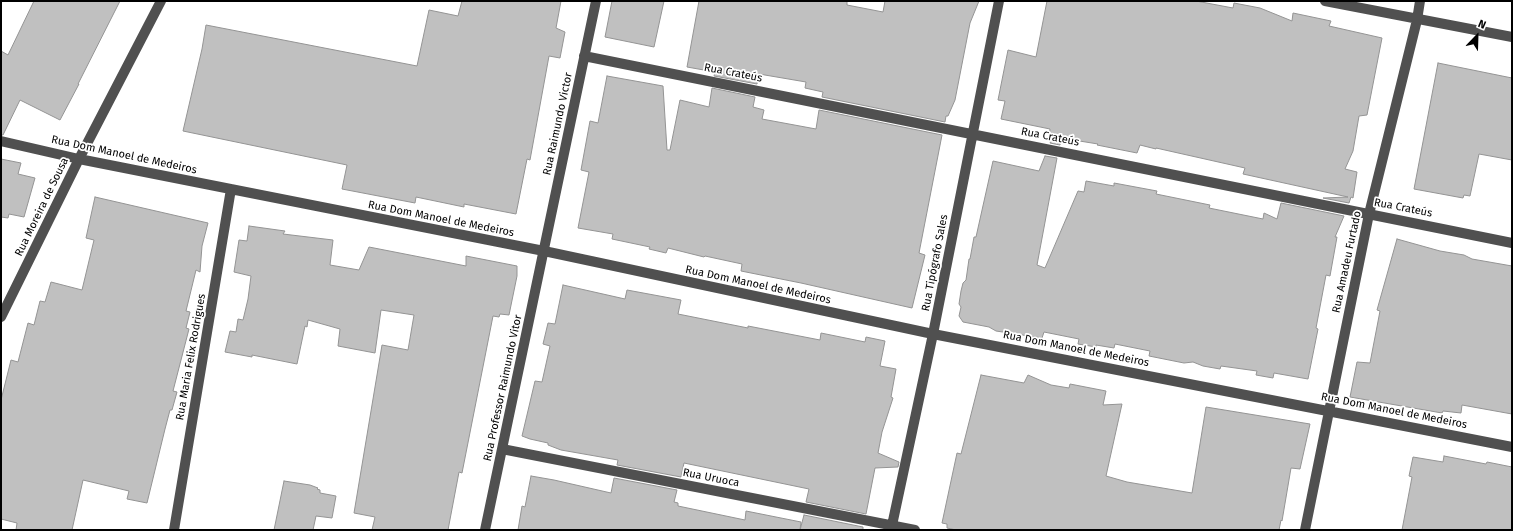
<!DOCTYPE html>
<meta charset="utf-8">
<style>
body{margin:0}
#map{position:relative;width:1513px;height:531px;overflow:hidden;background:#fff;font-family:"Fira Sans",sans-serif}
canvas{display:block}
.frame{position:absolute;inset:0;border:2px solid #000;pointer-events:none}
.north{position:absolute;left:1457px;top:16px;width:40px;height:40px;-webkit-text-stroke:3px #fff;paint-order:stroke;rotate:23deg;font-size:11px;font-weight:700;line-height:16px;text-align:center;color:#000}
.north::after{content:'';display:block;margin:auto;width:14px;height:18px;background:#000;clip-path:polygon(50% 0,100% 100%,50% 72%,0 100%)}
</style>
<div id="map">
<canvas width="1513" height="531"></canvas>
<div class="frame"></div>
<div class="north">N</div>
</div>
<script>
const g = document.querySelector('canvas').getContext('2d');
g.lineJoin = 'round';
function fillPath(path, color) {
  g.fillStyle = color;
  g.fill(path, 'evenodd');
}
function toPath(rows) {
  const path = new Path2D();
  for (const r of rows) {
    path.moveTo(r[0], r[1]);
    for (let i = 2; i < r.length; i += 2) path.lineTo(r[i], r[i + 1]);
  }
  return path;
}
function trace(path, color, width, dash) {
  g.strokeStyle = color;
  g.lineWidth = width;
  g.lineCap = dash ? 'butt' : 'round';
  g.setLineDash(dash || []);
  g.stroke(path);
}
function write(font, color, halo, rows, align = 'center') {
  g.font = font + ' "Fira Sans",sans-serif';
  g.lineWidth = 3.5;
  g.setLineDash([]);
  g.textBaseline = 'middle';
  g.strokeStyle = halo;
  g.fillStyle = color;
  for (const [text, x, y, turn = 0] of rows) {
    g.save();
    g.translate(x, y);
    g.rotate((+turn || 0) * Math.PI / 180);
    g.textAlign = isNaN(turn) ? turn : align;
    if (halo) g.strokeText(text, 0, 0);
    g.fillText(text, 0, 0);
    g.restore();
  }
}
const building = toPath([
 [34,1,120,1,78,84,79,84,60,120,20,100,3,135,1,135,1,51,8,55,34,1],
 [462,1,561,1,556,28,565,32,560,58,549,56,530,160,527,159,516,214,464,204,464,207,416,197,415,203,342,189,347,165,183,131,202,49,206,25,417,66,429,10,458,16,462,1],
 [612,1,664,1,654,47,605,37,612,1],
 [699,1,847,1,847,5,883,12,885,1,979,1,970,23,955,100,948,116,946,116,945,122,822,97,823,92,805,88,806,82,759,74,757,84,714,76,715,72,687,67,699,1],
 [1047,1,1196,1,1233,8,1234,3,1260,8,1292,21,1293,13,1331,21,1329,26,1382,38,1367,115,1359,116,1353,151,1345,169,1357,172,1353,198,1351,197,1349,203,1323,198,1348,197,1243,174,1245,168,1156,148,1156,149,1140,145,1137,153,1097,145,1098,144,1061,138,1060,145,1050,143,1053,137,1049,136,1050,129,1001,119,1005,101,998,100,1008,50,1036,57,1047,1],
 [1438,63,1512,78,1512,160,1479,154,1470,196,1464,195,1463,198,1414,189,1438,63],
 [607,76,663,86,667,150,670,150,680,100,709,107,712,88,755,97,753,107,764,110,762,119,816,129,819,110,942,135,919,253,925,255,912,308,801,283,741,271,742,264,705,256,704,257,668,248,666,253,649,249,650,247,612,239,613,234,578,228,589,172,581,170,590,121,598,123,607,76],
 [1045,156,1057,158,1037,265,1045,268,1078,191,1084,192,1086,181,1114,186,1114,183,1157,191,1156,194,1210,205,1209,208,1263,219,1264,213,1277,219,1281,203,1344,216,1335,237,1337,237,1330,276,1326,275,1316,328,1318,329,1308,379,1274,373,1273,378,1256,375,1257,371,1221,366,1220,369,1203,366,1193,362,1184,363,1149,356,1150,351,1115,344,1114,348,1096,345,1096,347,1078,344,1079,339,1044,332,1042,338,996,331,989,327,963,322,959,316,961,307,959,304,961,291,963,283,966,280,969,259,970,259,974,237,976,237,993,161,1039,171,1045,156],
 [1,159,21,163,18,174,35,178,24,217,9,214,8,218,1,217,1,159],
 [95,197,208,223,202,246,200,272,196,270,186,311,190,312,186,328,189,329,173,391,177,392,172,410,170,410,165,429,147,503,127,499,129,491,83,480,72,530,16,530,17,523,1,519,1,400,11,360,18,362,28,323,34,325,40,301,45,302,51,282,82,290,94,240,86,238,95,197],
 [249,226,285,231,283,234,333,240,330,265,359,270,369,247,466,266,466,256,517,266,517,276,509,315,500,314,499,317,493,316,462,473,459,472,448,530,372,530,375,517,354,513,382,345,408,350,414,315,381,310,375,353,338,346,340,329,308,320,307,327,305,326,297,364,252,355,252,357,225,352,230,331,236,332,238,319,243,320,248,299,251,276,234,272,239,240,247,241,249,226],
 [1397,239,1440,251,1464,255,1472,259,1512,266,1512,414,1462,405,1461,413,1443,411,1442,413,1350,397,1357,362,1370,363,1380,311,1377,310,1397,239],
 [563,285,625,299,627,290,681,300,678,314,748,328,748,326,820,340,821,333,865,342,866,337,885,341,880,366,896,369,891,397,893,398,882,432,878,453,899,462,898,467,875,468,866,514,806,502,809,489,684,463,681,477,617,465,618,460,561,450,548,445,548,443,530,439,522,436,535,381,542,382,550,346,543,344,548,323,555,324,563,285],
 [981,375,1024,383,1028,375,1051,385,1069,388,1070,384,1106,391,1103,405,1122,404,1106,476,1127,482,1192,493,1206,407,1310,424,1300,469,1291,468,1282,521,1281,520,1279,530,956,530,947,528,947,524,942,523,957,453,961,454,981,375],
 [1444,456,1486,464,1487,462,1512,467,1512,530,1402,530,1412,477,1409,476,1413,457,1443,462,1444,456],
 [531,476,554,480,611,493,614,478,677,490,674,502,678,503,678,506,745,520,746,511,801,522,800,530,518,530,522,506,525,507,531,476],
 [284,481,310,485,318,488,317,489,320,490,320,493,336,496,332,518,316,516,313,530,274,530,284,481],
 [804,515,863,527,863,530,800,530,804,515]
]);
const minor = toPath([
 [1325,1,1512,37],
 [584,56,1512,243],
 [1,141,79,159,544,251,933,334,1512,447],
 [1,317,79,159,161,1],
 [502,449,915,530],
 [174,530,231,189],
 [485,530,596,1],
 [891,530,933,334,999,1],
 [1305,530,1369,214,1417,20,1420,1]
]);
const streetNames = [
 ["Rua Crateús",733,73,11],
 ["Rua Raimundo Victor",558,124,-78],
 ["Rua Crateús",1050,137,11],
 ["Rua Dom Manoel de Medeiros",124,155,12],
 ["Rua Moreira de Sousa",42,207,-64],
 ["Rua Crateús",1403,208,11],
 ["Rua Dom Manoel de Medeiros",441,219,11],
 ["Rua Amadeu Furtado",1347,262,-78],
 ["Rua Tipógrafo Sales",935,263,-79],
 ["Rua Dom Manoel de Medeiros",758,285,12],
 ["Rua Dom Manoel de Medeiros",1076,349,11],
 ["Rua Maria Felix Rodrigues",191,357,-80],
 ["Rua Professor Raimundo Vitor",503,388,-78],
 ["Rua Dom Manoel de Medeiros",1394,411,11],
 ["Rua Uruoca",711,478,11]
];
fillPath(building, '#c0c0c0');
trace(building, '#949494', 1);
trace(minor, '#505050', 10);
write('11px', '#000', '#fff', streetNames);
</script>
